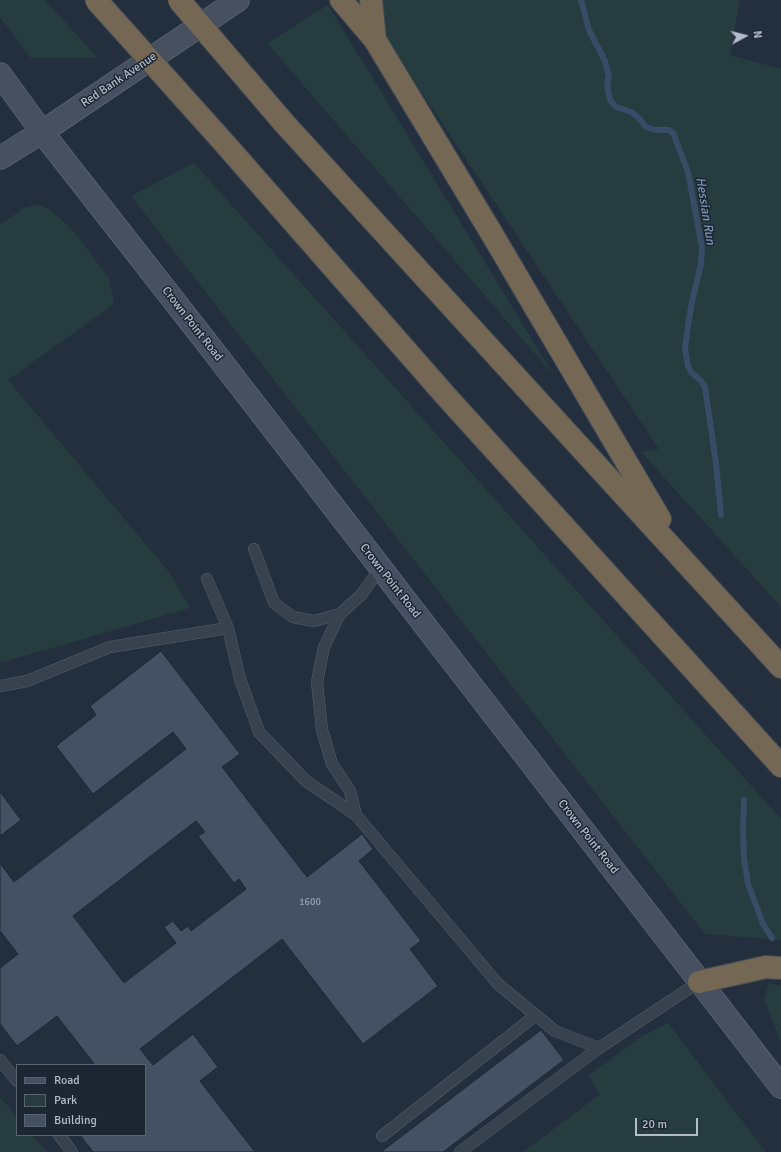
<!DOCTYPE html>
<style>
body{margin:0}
#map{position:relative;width:781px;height:1152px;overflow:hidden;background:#242f3e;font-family:Signika,sans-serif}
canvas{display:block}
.legend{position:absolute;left:16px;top:1064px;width:130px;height:72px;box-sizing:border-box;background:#1d2633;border:1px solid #59626f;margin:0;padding:5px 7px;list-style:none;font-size:12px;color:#b4bcc9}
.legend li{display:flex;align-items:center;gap:8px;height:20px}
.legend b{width:20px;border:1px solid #59626f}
.north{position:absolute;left:725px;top:16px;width:40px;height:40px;-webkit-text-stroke:3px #1d2633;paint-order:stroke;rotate:83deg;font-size:11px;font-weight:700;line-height:16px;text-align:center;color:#b4bcc9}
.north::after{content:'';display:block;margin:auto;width:14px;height:18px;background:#b4bcc9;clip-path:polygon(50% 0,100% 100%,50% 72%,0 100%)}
.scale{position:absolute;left:635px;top:1118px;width:63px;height:18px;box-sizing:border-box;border:2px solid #b4bcc9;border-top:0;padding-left:5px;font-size:12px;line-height:14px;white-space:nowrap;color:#b4bcc9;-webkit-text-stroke:3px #1d2633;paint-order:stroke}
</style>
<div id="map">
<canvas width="781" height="1152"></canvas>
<ul class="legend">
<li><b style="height:5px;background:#465061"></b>Road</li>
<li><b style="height:11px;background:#263c3f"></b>Park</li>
<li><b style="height:11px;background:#455162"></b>Building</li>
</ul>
<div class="north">N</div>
<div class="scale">20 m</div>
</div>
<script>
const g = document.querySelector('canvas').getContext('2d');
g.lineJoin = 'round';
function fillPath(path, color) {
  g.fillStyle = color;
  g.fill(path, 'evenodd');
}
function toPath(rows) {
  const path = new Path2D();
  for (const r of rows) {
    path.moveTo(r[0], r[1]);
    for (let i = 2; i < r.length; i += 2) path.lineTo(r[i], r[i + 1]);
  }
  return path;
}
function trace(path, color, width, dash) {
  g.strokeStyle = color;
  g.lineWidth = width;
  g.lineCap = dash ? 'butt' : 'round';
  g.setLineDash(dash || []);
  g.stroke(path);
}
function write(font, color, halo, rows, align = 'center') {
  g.font = font + ' Signika,sans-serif';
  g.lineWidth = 3;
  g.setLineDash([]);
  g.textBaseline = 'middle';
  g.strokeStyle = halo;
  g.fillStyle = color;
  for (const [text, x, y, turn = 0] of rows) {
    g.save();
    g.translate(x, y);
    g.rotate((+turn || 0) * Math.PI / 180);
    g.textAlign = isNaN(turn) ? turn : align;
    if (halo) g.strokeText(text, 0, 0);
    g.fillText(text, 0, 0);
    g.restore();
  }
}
const green = toPath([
 [0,0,45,0,98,58,31,58,0,17],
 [366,0,740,0,730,55,781,69,781,607,641,452,659,449,376,24],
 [328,5,555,377,267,43],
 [194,163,781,819,781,940,705,934,131,196],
 [39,205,49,209,71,228,109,278,114,304,8,380,169,572,190,608,0,663,0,224,26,207],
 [769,983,781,986,781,1041,764,1000],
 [668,1023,766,1152,523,1152,599,1095,589,1075,642,1036],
 [0,1097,17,1117,17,1135,32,1135,47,1152,0,1152]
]);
const stream = toPath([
 [581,0,589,30,605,61,609,77,607,82,608,90,610,100,616,107,631,112,638,117,646,127,656,130,669,130,673,133,688,172,702,247,701,264,691,306,685,348,688,366,691,372,701,381,705,387,716,463,721,515],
 [744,800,743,831,744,858,748,884,763,924,772,938]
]);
const building = toPath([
 [161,651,240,754,222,767,307,877,362,834,373,849,359,861,421,941,410,949,438,986,363,1044,282,939,140,1049,153,1065,193,1034,218,1067,200,1081,255,1152,93,1152,80,1135,145,1135,145,1065,95,1065,57,1016,17,1046,0,1024,0,968,18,954,1,932,0,933,0,863,14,882,186,749,173,732,93,794,56,746,96,715,90,706,161,651],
 [196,821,205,832,198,836,234,883,239,879,246,889,191,931,188,926,181,931,173,921,164,927,176,943,124,983,73,916,196,821],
 [0,792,21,820,0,836,0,792],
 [541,1030,564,1060,443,1152,381,1152,541,1030]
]);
const lane = toPath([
 [254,549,274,603,293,617,314,621,340,614,362,594,380,568],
 [207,579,228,628,240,679,259,732,306,781,356,815,498,984,555,1031,599,1048,699,982],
 [340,614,324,647,317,682,322,730,332,764,350,791,356,815],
 [0,686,27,681,110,647,228,628],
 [0,1060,17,1081],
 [59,1135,72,1152],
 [382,1136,536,1015],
 [460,1152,599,1048]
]);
const secondary = toPath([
 [0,74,42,132,211,348,781,1087],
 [0,158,42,132,238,0]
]);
const highway = toPath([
 [341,0,375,40,492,234,660,519],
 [371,0,375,40],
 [284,123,781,667],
 [226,145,445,395,781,766],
 [699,982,766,967,781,968]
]);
const highwayBridge = toPath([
 [96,0,226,145],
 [179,0,284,123]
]);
const numberNames = [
 ["1600",310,902]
];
const streetNames = [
 ["Red Bank Avenue",119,80,-34],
 ["Crown Point Road",192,324,52],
 ["Crown Point Road",390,581,52],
 ["Crown Point Road",588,837,52]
];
const waterNames = [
 ["Hessian Run",705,211,81]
];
fillPath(green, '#263c3f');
trace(stream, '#394c67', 6);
fillPath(building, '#455162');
trace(building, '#1f2835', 1);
trace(lane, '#565f6c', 12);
trace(secondary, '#565f6c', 24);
trace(highway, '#434c59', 24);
trace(lane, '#38414e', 11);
trace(secondary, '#465061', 22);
trace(highway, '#746855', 22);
trace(highwayBridge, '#434c59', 24, []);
trace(highwayBridge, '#746855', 22);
write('10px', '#98a1af', null, numberNames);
write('12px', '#b4bcc9', '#1d2633', streetNames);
write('italic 13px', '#7c92b1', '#1d2633', waterNames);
</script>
